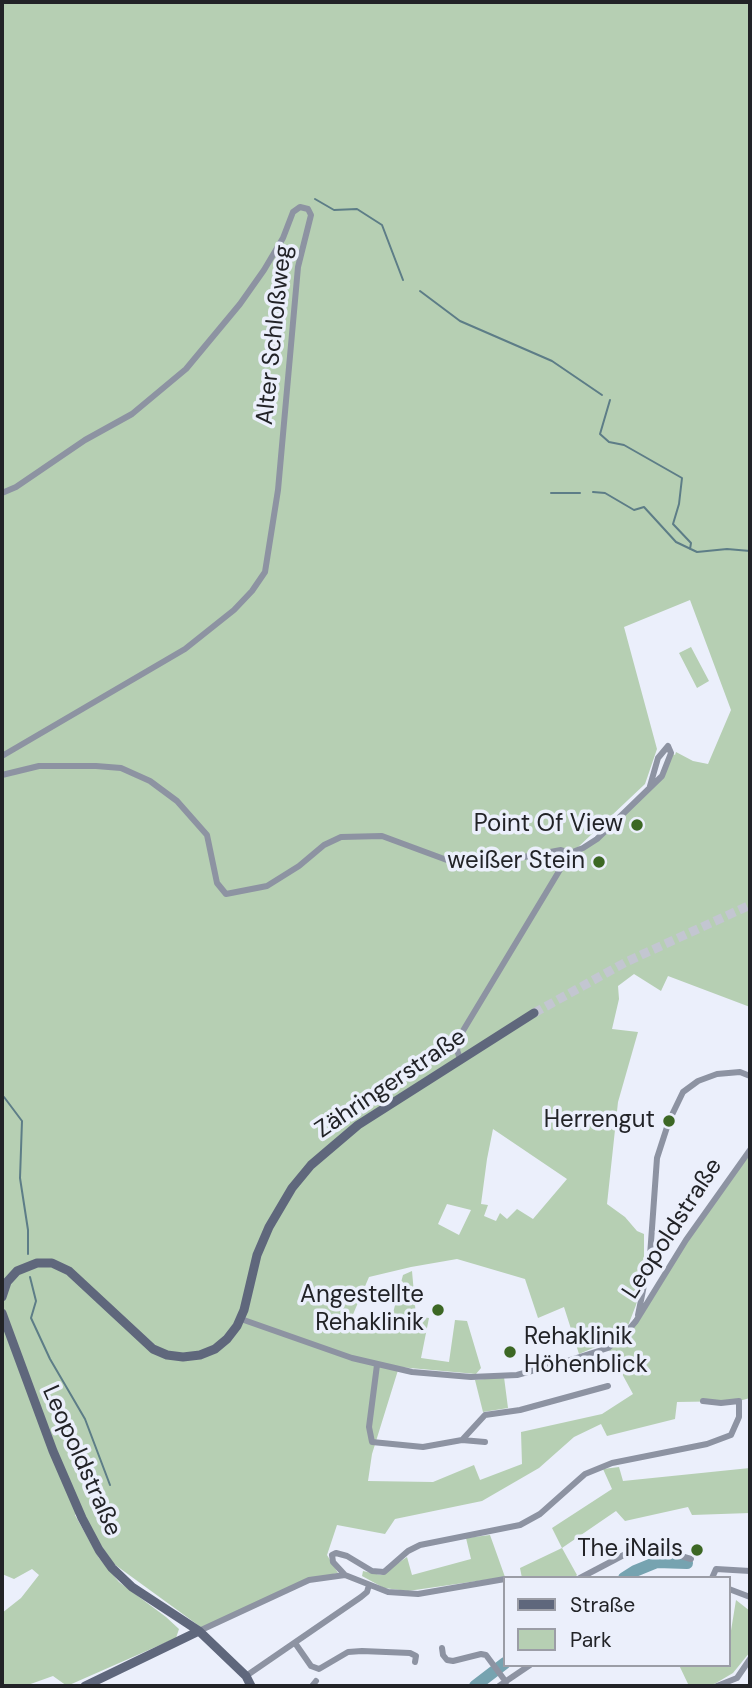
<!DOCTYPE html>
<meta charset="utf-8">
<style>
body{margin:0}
#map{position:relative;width:752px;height:1688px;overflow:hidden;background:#ebeffb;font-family:"DM Sans",sans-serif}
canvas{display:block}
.frame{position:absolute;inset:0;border:4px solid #222327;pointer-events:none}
.legend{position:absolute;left:503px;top:1576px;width:228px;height:91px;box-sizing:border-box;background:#ebeffb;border:2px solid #9b9da6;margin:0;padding:9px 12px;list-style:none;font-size:21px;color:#222327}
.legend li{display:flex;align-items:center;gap:14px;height:35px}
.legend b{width:35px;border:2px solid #9b9da6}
</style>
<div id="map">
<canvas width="752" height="1688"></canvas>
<div class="frame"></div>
<ul class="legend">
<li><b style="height:9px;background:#5f677c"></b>Straße</li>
<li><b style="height:19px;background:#b6cfb3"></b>Park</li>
</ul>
</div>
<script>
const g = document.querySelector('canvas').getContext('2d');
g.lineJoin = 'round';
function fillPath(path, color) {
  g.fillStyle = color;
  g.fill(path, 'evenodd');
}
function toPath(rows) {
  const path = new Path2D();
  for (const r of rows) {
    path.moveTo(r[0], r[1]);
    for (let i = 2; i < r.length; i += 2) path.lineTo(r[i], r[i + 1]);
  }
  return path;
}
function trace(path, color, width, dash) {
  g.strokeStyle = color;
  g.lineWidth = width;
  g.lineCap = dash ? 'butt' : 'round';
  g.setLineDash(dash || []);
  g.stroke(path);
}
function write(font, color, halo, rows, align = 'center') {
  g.font = font + ' "DM Sans",sans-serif';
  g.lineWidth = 7;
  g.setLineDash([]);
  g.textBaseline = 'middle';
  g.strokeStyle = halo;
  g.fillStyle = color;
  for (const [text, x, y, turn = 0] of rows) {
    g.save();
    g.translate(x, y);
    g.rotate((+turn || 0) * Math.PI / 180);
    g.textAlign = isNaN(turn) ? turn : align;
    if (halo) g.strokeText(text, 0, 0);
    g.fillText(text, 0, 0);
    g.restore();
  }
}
const green = toPath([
 [2,2,750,2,750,1007,668,976,661,991,634,974,618,986,619,999,612,1029,638,1032,618,1102,607,1204,625,1217,637,1231,644,1234,644,1272,636,1305,626,1331,686,1240,750,1150,750,1398,739,1401,677,1402,675,1419,607,1436,601,1424,574,1437,539,1468,482,1501,395,1519,385,1534,337,1525,327,1555,338,1573,309,1579,202,1628,114,1564,98,1541,81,1509,75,1515,99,1558,119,1582,166,1617,179,1629,176,1638,67,1686,53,1676,25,1686,2,1686,2,1613,21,1598,39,1575,32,1569,14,1579,2,1574],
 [690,600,731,710,708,764,693,761,676,752,675,755,671,753,662,776,583,848,575,850,645,784,657,749,624,627],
 [493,1129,567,1179,533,1219,517,1209,507,1219,500,1213,496,1221,484,1216,488,1205,481,1204,487,1159],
 [447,1204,471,1210,459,1235,438,1224],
 [457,1259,525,1279,538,1318,564,1307,579,1354,621,1336,608,1348,633,1394,602,1414,521,1432,522,1464,480,1480,474,1465,433,1482,368,1481,372,1454,399,1367,476,1374,481,1368,467,1321,455,1320,449,1362,421,1358,429,1318,416,1316,412,1271,403,1275,389,1328,351,1319,369,1277,411,1267],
 [691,647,709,681,697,688,679,653],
 [504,1377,508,1408,483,1412,475,1380],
 [619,1467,623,1481,750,1468,750,1513,692,1515,688,1507,625,1521,616,1511,562,1548,577,1575,574,1578,522,1578,520,1568,562,1548,552,1528,612,1489,603,1469],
 [490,1535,505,1577,408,1591,384,1588,362,1576,363,1571,381,1575,407,1557,412,1575,471,1559,466,1538],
 [736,1600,750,1611,750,1652,733,1673,711,1686,689,1686,679,1665,729,1665,729,1643]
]);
const stream = toPath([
 [315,199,334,210,357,209,382,225,403,280],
 [420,291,460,321,552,361,602,395],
 [610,400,600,434,609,442,624,445,682,478,679,504,673,524,691,543,690,549],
 [593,492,605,493,634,510,644,507,676,542,697,552,727,549,750,551],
 [551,493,580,493],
 [4,1097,22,1121,20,1178,28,1230,28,1254],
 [30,1277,36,1301,31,1318,50,1359,85,1419,110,1485]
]);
const river = toPath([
 [624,1578,635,1571,657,1562,687,1563],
 [475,1686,505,1663]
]);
const secondaryTunnel = toPath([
 [534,1013,626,962,750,905]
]);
const street = toPath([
 [2,493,16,487,85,440,132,414,186,369,240,304,264,270,283,238,293,212,300,207,308,209,311,215,298,267,278,490,265,572,252,591,234,610,185,649,2,756],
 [2,775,39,766,96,766,121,768,150,781,177,801,207,835,217,883,226,894,267,886,299,866,324,845,341,837,382,836,455,863,487,864,561,850,570,853],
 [650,786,658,758,668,746],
 [570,853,583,848,597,839,662,776,671,753,668,746],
 [460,1059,457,1050,461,1034,570,853],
 [638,1315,650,1256,657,1158,669,1121,683,1092,698,1081,717,1074,740,1072,750,1076],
 [241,1319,352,1358,412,1372,471,1377,517,1375,567,1361,608,1348,625,1334,636,1321,686,1240,750,1150],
 [377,1365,369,1427,372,1442,423,1447,462,1440,485,1442],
 [462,1440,485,1415,520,1410,608,1386],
 [345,1575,333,1562,332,1555,336,1553,347,1556,372,1571,384,1572,408,1551,420,1545,520,1525,540,1514,585,1474,612,1463,707,1444,731,1435,739,1417,739,1401,721,1403,703,1401],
 [580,1578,637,1548,647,1546,691,1559],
 [712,1578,716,1569,750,1571],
 [729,1589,750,1597],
 [199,1631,309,1580,345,1575,388,1592,418,1594,505,1579],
 [295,1643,311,1666,319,1669,348,1652,362,1651,410,1653,416,1656,415,1662],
 [442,1648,443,1655,447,1660,453,1661,481,1654,486,1655,506,1682],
 [246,1676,361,1597,367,1592,369,1585],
 [312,1686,316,1681],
 [499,1686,530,1665],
 [717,1686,737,1678,750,1659]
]);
const secondary = toPath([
 [2,1297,7,1282,17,1271,37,1263,52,1263,69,1271,153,1349,167,1355,183,1357,200,1355,215,1349,227,1339,237,1326,244,1310,257,1255,269,1227,292,1188,311,1165,358,1125,534,1013],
 [2,1313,53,1451,82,1518,99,1550,112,1568,132,1587,199,1631,246,1676,251,1686],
 [85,1686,199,1631]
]);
const markers = [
 [637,825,7,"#3c6724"],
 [599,862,7,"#3c6724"],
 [669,1121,7,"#3c6724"],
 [438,1310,7,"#3c6724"],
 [510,1352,7,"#3c6724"],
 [697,1550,7,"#3c6724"]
];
const streetNames = [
 ["Alter Schloßweg",275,335,-84],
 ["Zähringerstraße",391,1084,-34],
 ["Leopoldstraße",673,1229,-57],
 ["Leopoldstraße",81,1461,66]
];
const poiNames = [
 ["Point Of View",623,825],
 ["weißer Stein",585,862],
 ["Herrengut",655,1121],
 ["Angestellte",424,1296],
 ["Rehaklinik",424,1324],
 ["Rehaklinik",524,1338,"left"],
 ["Höhenblick",524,1366,"left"],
 ["The iNails",683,1550]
];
fillPath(green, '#b6cfb3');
trace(stream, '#5d7d87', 2);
trace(river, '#76a3b0', 12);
trace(secondaryTunnel, '#c3c6d1', 9, [9, 4.5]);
trace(street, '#8d93a2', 6);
trace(secondary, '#5f677c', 9);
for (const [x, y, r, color] of markers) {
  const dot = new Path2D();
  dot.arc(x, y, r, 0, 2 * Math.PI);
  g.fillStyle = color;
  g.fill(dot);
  trace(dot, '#ebeffb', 2.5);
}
write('24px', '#222327', '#ebeffb', streetNames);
write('24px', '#222327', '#ebeffb', poiNames, 'right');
</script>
